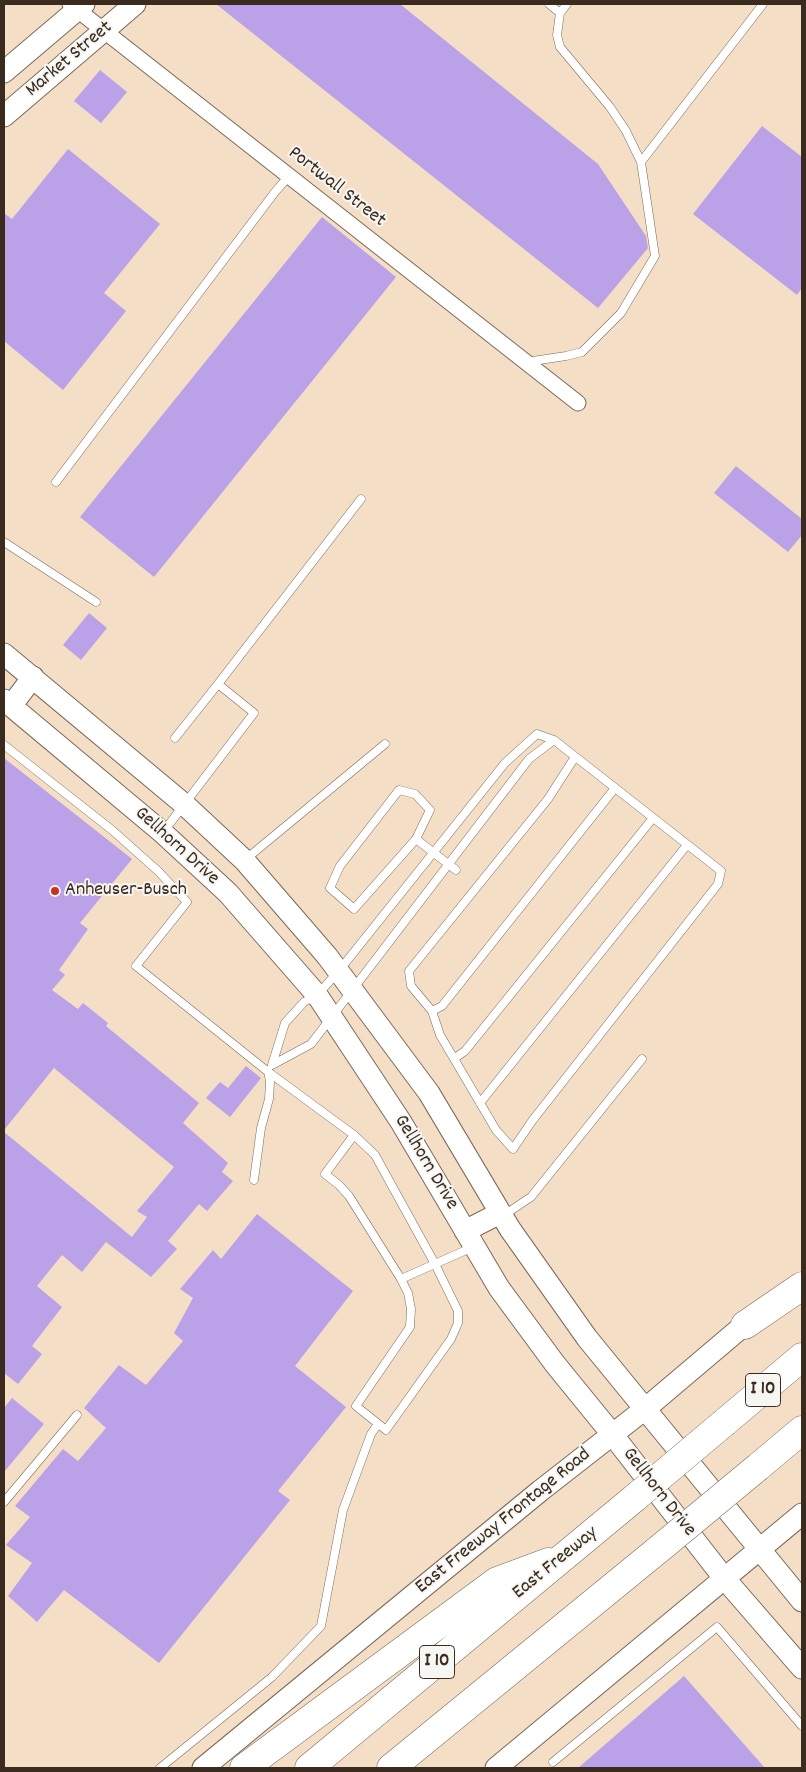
<!DOCTYPE html>
<style>
body{margin:0}
#map{position:relative;width:806px;height:1772px;overflow:hidden;background:#f4dfc6;font-family:Dekko,sans-serif}
canvas{display:block}
.frame{position:absolute;inset:0;border:5px solid #3b2a1e;pointer-events:none}
</style>
<div id="map">
<canvas width="806" height="1772"></canvas>
<div class="frame"></div>
</div>
<script>
const g = document.querySelector('canvas').getContext('2d');
g.lineJoin = 'round';
function fillPath(path, color) {
  g.fillStyle = color;
  g.fill(path, 'evenodd');
}
function toPath(rows) {
  const path = new Path2D();
  for (const r of rows) {
    path.moveTo(r[0], r[1]);
    for (let i = 2; i < r.length; i += 2) path.lineTo(r[i], r[i + 1]);
  }
  return path;
}
function trace(path, color, width, dash) {
  g.strokeStyle = color;
  g.lineWidth = width;
  g.lineCap = dash ? 'butt' : 'round';
  g.setLineDash(dash || []);
  g.stroke(path);
}
function write(font, color, halo, rows, align = 'center') {
  g.font = font + ' Dekko,sans-serif';
  g.lineWidth = 4;
  g.setLineDash([]);
  g.textBaseline = 'middle';
  g.strokeStyle = halo;
  g.fillStyle = color;
  for (const [text, x, y, turn = 0] of rows) {
    g.save();
    g.translate(x, y);
    g.rotate((+turn || 0) * Math.PI / 180);
    g.textAlign = isNaN(turn) ? turn : align;
    if (halo) g.strokeText(text, 0, 0);
    g.fillText(text, 0, 0);
    g.restore();
  }
}
const building = toPath([
 [216,4,400,4,598,164,646,236,648,248,598,308],
 [100,70,127,92,101,123,74,101],
 [762,126,802,157,802,288,797,295,693,214],
 [68,149,160,224,104,293,126,311,63,390,4,341,4,213,12,219],
 [322,217,396,277,154,577,80,517],
 [736,466,802,519,802,535,788,552,714,493],
 [89,613,107,628,81,660,63,645],
 [4,758,132,859,80,923,88,929,59,970,65,975,52,990,78,1009,83,1003,108,1023,106,1026,199,1103,183,1123,228,1163,222,1172,233,1181,207,1211,199,1204,168,1241,177,1249,151,1277,106,1242,82,1272,62,1255,37,1286,62,1307,32,1346,42,1354,18,1384,4,1373,4,1132,132,1237,147,1217,137,1211,174,1167,54,1068,4,1130],
 [246,1066,261,1078,230,1117,206,1098,220,1082,228,1088],
 [257,1214,353,1291,295,1366,346,1407,278,1491,290,1500,159,1663,64,1590,37,1622,8,1596,32,1563,6,1545,30,1517,15,1506,63,1449,78,1461,106,1428,84,1408,119,1365,146,1385,183,1341,174,1333,193,1298,180,1289,213,1250,221,1259],
 [12,1398,44,1424,4,1472,4,1408],
 [684,1676,765,1768,578,1768]
]);
const lane = toPath([
 [549,4,560,13,567,4],
 [560,13,557,35,560,47,610,107,626,131,641,162],
 [526,362,566,356,582,352,621,313,655,256,641,162,763,4],
 [56,482,275,192,289,176],
 [4,542,96,602],
 [175,738,218,684],
 [554,740,537,734,505,763,338,972,317,995,304,1002,285,1023,272,1065,311,1044,529,759,554,740,721,871,718,884,532,1121,513,1149,496,1130,440,1035,432,1011,411,986,409,971,548,799,575,757],
 [4,745,112,830,158,871,187,902,136,966,267,1071,354,1135,375,1155,435,1264,458,1311,458,1323,451,1339,386,1430,356,1406,410,1327,411,1309,408,1293,401,1279,349,1196,339,1185,325,1174,354,1135],
 [164,831,254,713,218,684,361,499],
 [416,839,430,810,415,794,399,790,340,866,330,888,354,909,416,839,456,870],
 [246,859,385,744],
 [432,1011,442,1006,615,788],
 [455,1058,465,1051,653,818],
 [480,1103,687,845],
 [254,1180,261,1128,269,1099,270,1082,268,1070],
 [504,1215,531,1197,642,1059],
 [401,1279,473,1247],
 [4,1502,77,1415],
 [553,1762,717,1627,802,1726],
 [160,1768,272,1677,321,1626,343,1510,371,1434,378,1424]
]);
const street = toPath([
 [70,4,578,403]
]);
const secondary = toPath([
 [4,72,84,4],
 [4,116,135,4],
 [4,654,185,805,244,860,327,956,429,1093,510,1229,587,1338,802,1601],
 [4,700,163,833,228,893,317,995,401,1122,499,1288,555,1364,612,1434,724,1578,802,1668],
 [11,706,33,677],
 [465,1231,500,1213],
 [203,1768,540,1491,645,1409,756,1315],
 [496,1768,802,1514]
]);
const highway = toPath([
 [745,1325,802,1286],
 [725,1422,802,1357],
 [758,1467,802,1430],
 [244,1768,497,1581,548,1562],
 [309,1768,637,1496],
 [391,1768,659,1549]
]);
const highwayBridge = toPath([
 [637,1496,725,1422],
 [659,1549,758,1467]
]);
const markers = [
 [55,891,5,"#c8321e"]
];
const shields = [
 [763,1390,35],
 [437,1662,35]
];
const shieldNames = [
 ["I 10",763,1390],
 ["I 10",437,1662]
];
const streetNames = [
 ["Market Street",70,60,-40],
 ["Portwall Street",336,188,38],
 ["Gellhorn Drive",176,847,42],
 ["Gellhorn Drive",425,1163,59],
 ["Gellhorn Drive",658,1493,52],
 ["East Freeway Frontage Road",504,1522,-39],
 ["East Freeway",556,1564,-39]
];
const poiNames = [
 ["Anheuser-Busch",65,891]
];
fillPath(building, '#bba1e7');
trace(lane, '#7c6959', 9);
trace(street, '#7c6959', 17);
trace(secondary, '#7c6959', 23);
trace(highway, '#7c6959', 29);
trace(lane, '#fff', 8);
trace(street, '#fff', 15);
trace(secondary, '#fff', 21);
trace(highway, '#fff', 28);
trace(highwayBridge, '#7c6959', 29, []);
trace(highwayBridge, '#fff', 28);
for (const [x, y, r, color] of markers) {
  const dot = new Path2D();
  dot.arc(x, y, r, 0, 2 * Math.PI);
  g.fillStyle = color;
  g.fill(dot);
  trace(dot, '#f6f6f2', 2);
}
for (const [x, y, w] of shields) {
  const box = new Path2D();
  box.roundRect(x - w / 2, y - 16.5, w, 33, 4);
  g.fillStyle = '#f6f6f2';
  g.fill(box);
  trace(box, '#3b2a1e', 1);
}
write('bold 19px', '#3b2a1e', null, shieldNames);
write('20px', '#3b2a1e', '#f6f6f2', streetNames);
write('20px', '#3b2a1e', '#f6f6f2', poiNames, 'left');
</script>
